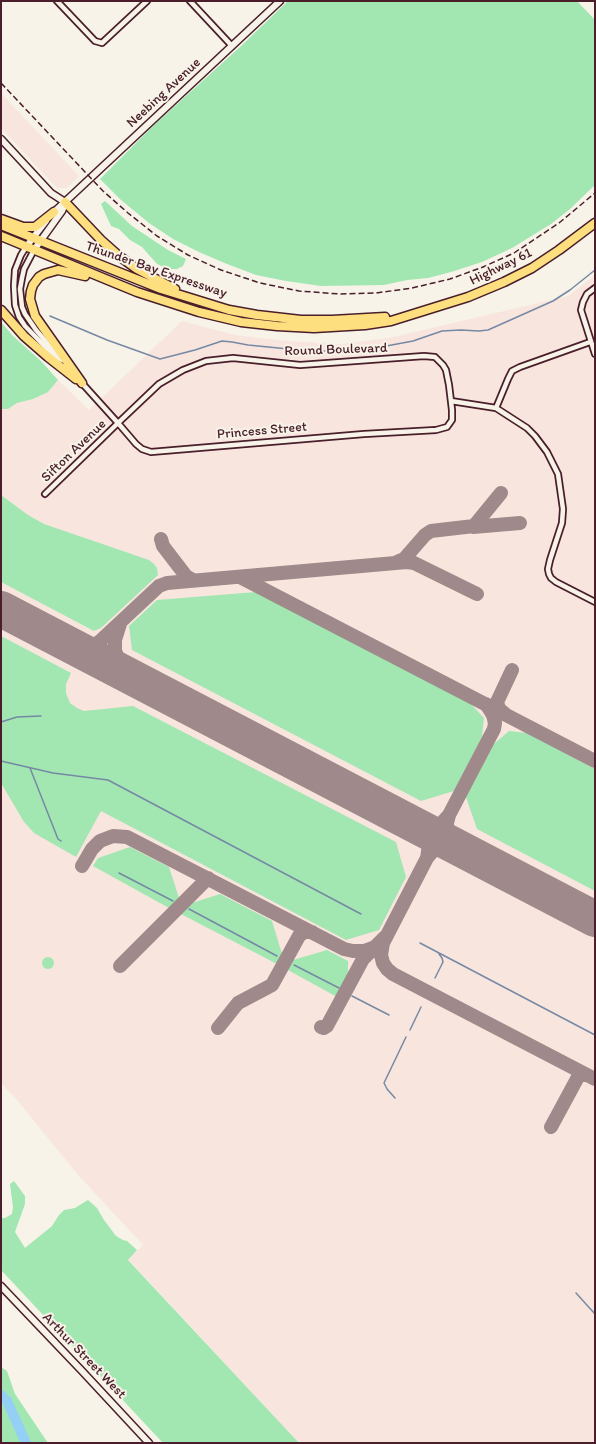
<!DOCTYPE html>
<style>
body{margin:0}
#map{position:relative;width:596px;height:1444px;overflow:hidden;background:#f7f3e8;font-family:Itim,sans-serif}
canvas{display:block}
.frame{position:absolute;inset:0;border:2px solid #4a1f2b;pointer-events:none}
</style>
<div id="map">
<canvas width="596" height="1444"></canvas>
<div class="frame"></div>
</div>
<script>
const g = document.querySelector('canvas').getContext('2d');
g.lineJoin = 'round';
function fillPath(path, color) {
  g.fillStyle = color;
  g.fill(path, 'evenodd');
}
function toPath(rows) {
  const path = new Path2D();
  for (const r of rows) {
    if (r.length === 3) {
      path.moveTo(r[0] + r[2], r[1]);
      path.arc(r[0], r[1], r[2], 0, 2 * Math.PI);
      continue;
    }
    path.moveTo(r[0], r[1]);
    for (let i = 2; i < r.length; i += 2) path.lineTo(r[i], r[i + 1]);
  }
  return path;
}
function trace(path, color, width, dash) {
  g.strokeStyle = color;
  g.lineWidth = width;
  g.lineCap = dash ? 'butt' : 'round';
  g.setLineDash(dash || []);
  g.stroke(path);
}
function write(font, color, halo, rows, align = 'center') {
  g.font = font + ' Itim,sans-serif';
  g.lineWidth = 4;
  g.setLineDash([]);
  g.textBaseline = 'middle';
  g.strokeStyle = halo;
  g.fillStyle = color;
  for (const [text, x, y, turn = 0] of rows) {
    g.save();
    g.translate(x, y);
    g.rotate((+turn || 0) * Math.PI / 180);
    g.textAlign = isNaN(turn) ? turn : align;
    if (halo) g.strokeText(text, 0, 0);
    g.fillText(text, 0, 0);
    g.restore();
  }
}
const built = toPath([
 [1,93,79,176,67,188,58,188,53,184,1,128],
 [595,275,595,1443,299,1443,128,1259,143,1245,78,1175,17,1100,1,1083,1,409,8,409,17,403,33,399,48,392,58,380,89,410,182,321,235,335,287,341,341,344,389,338,568,296]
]);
const green = toPath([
 [288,1,577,1,595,20,595,185,570,209,551,224,512,248,482,262,451,272,428,278,407,280,384,285,321,286,286,281,256,275,227,264,199,252,173,239,149,223,121,200,100,179,154,125,240,47],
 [105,201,132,226,168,250,186,259,183,266,177,269,168,269,157,264,142,247,130,240,119,229,111,226,101,204],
 [1,322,13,336,41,361,58,380,48,392,33,399,17,403,8,409,1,409],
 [1,495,28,515,44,524,149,560,154,564,157,568,158,575,101,628,94,631,1,582],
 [256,592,471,704,484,718,482,737,454,791,421,801,132,650,129,626,157,600],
 [1,636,71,673,66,684,66,693,70,703,77,708,84,711,133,706,396,842,406,877,379,930,346,940,101,811,76,857,34,833,24,822,1,783],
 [509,731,527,733,595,769,595,891,477,829,466,797,494,744],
 [130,847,169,867,180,901,172,908,169,908,93,866,98,858],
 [220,894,272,921,282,954,277,964,179,913,189,904],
 [327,950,348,961,348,975,337,997,288,970,293,960],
 [48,963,6],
 [14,1181,25,1196,25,1204,15,1232,25,1248,52,1226,59,1215,64,1210,75,1208,88,1200,97,1208,104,1220,116,1236,123,1240,127,1241,137,1250,128,1260,299,1443,163,1443,1,1270,1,1218,5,1218,12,1214,13,1207,10,1184],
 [1,1367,7,1371,15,1394,48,1443,1,1443]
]);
const stream = toPath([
 [50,316,107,340,160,359,195,350,222,341,232,342,248,345,309,351,339,351,381,347,413,341,442,331,461,330,479,331,488,330,553,301,570,290,595,270],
 [1,722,17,717,41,716],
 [1,761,53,773,108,780,361,914],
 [30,768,58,839,61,841],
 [119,873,173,901],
 [189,909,277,956],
 [420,943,595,1035],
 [294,965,339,988],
 [435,978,443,962,442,958,439,954],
 [352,996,389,1015],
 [410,1030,421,1007],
 [395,1098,387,1089,384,1083,406,1037],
 [576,1293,595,1314]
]);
const river = toPath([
 [1,1395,7,1401,26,1443]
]);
const taxiway = toPath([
 [473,527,520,523],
 [161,539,163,546,186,576,193,580],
 [397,562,404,559,425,535,431,531,474,526,501,493],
 [240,577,595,761],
 [30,622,73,644,78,646,89,647,99,642,159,586,167,583,407,562,414,563,477,594],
 [120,624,115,640,115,651,118,658,123,667,129,672,148,683],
 [505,714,499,709,497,702,512,670],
 [373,804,422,830,427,837,429,845,427,858,383,943,381,955,383,963,387,969,393,974,595,1079],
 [449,815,447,823,447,828,449,836,455,844,503,869],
 [414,822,423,826,433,827,441,824,449,815,494,729,495,723,493,715,486,704],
 [427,858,432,852,443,847,452,847,462,851],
 [82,866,92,849,100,841,113,836,127,837,344,949,353,951,364,951,375,947,385,937],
 [120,966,208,878],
 [321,1027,324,1028,327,1026,363,959,375,947],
 [218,1028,238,1003,272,985,299,936,304,932,312,932],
 [551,1127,578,1077,580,1075,587,1075]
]);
const runway = toPath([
 [1,609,595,919]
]);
const street = toPath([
 [57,1,95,41,102,43,147,1],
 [190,1,232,46],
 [26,247,21,255,15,270,14,286,15,305,19,317,25,326,58,360],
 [34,250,24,269,22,278,20,289,22,307,25,314,36,330,62,360],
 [595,288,587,294,583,302,581,310,595,354],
 [451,401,496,408,527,428,535,436,547,452,558,474,563,509,562,523,550,560,548,569,549,574,551,578,556,582,595,602],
 [496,408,508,379,512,371,520,367,590,342],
 [45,494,118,423,159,384,183,370,206,361,233,358,300,365,424,356,435,357,443,365,446,370,449,385,452,410,452,420,447,427,436,430,364,434,151,452,142,449,136,444,118,423,81,382]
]);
const secondary = toPath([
 [1,139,51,193,65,202],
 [52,214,280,1],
 [26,247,46,221],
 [34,250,62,211,65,204],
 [1,1286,82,1371,149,1443]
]);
const highway = toPath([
 [65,202,101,240,119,256,137,269,175,289],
 [1,219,23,227,35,227,54,212],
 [1,225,161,289,229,310,257,315,301,320,332,320,385,317],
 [1,236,137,292,199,312,241,322,277,326,314,328,365,325,391,321,468,297,504,282,532,268,559,250,595,223],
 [1,310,24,336,48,357,76,379],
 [82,383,35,316,30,299,31,291,33,285,39,277,44,274,58,270,85,276]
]);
const rail = toPath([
 [1,83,103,191,128,213,157,236,188,255,221,270,260,283,299,291,340,294,376,293,412,288,450,279,483,267,514,253,559,223,595,193]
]);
const streetNames = [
 ["Neebing Avenue",164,93,-43],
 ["Highway 61",501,267,-26],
 ["Thunder Bay Expressway",156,270,19],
 ["Round Boulevard",336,350,-2],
 ["Princess Street",262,431,-5],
 ["Sifton Avenue",74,451,-44],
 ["Arthur Street West",84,1356,46]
];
fillPath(built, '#f8e6de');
fillPath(green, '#a2e6b2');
trace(stream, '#7689a4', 1.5);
trace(river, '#94d0f5', 10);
trace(taxiway, '#a0898a', 14);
trace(runway, '#a0898a', 36);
trace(street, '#4a1f2b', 8);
trace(secondary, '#4a1f2b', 9);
trace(highway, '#4a1f2b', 11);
trace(street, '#f7f3e8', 4.5);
trace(secondary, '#f7f3e8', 6);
trace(highway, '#fddf80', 8);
trace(rail, '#4a1f2b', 1.5, [6, 3]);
write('14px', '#4a1f2b', '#f7f3e8', streetNames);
</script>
